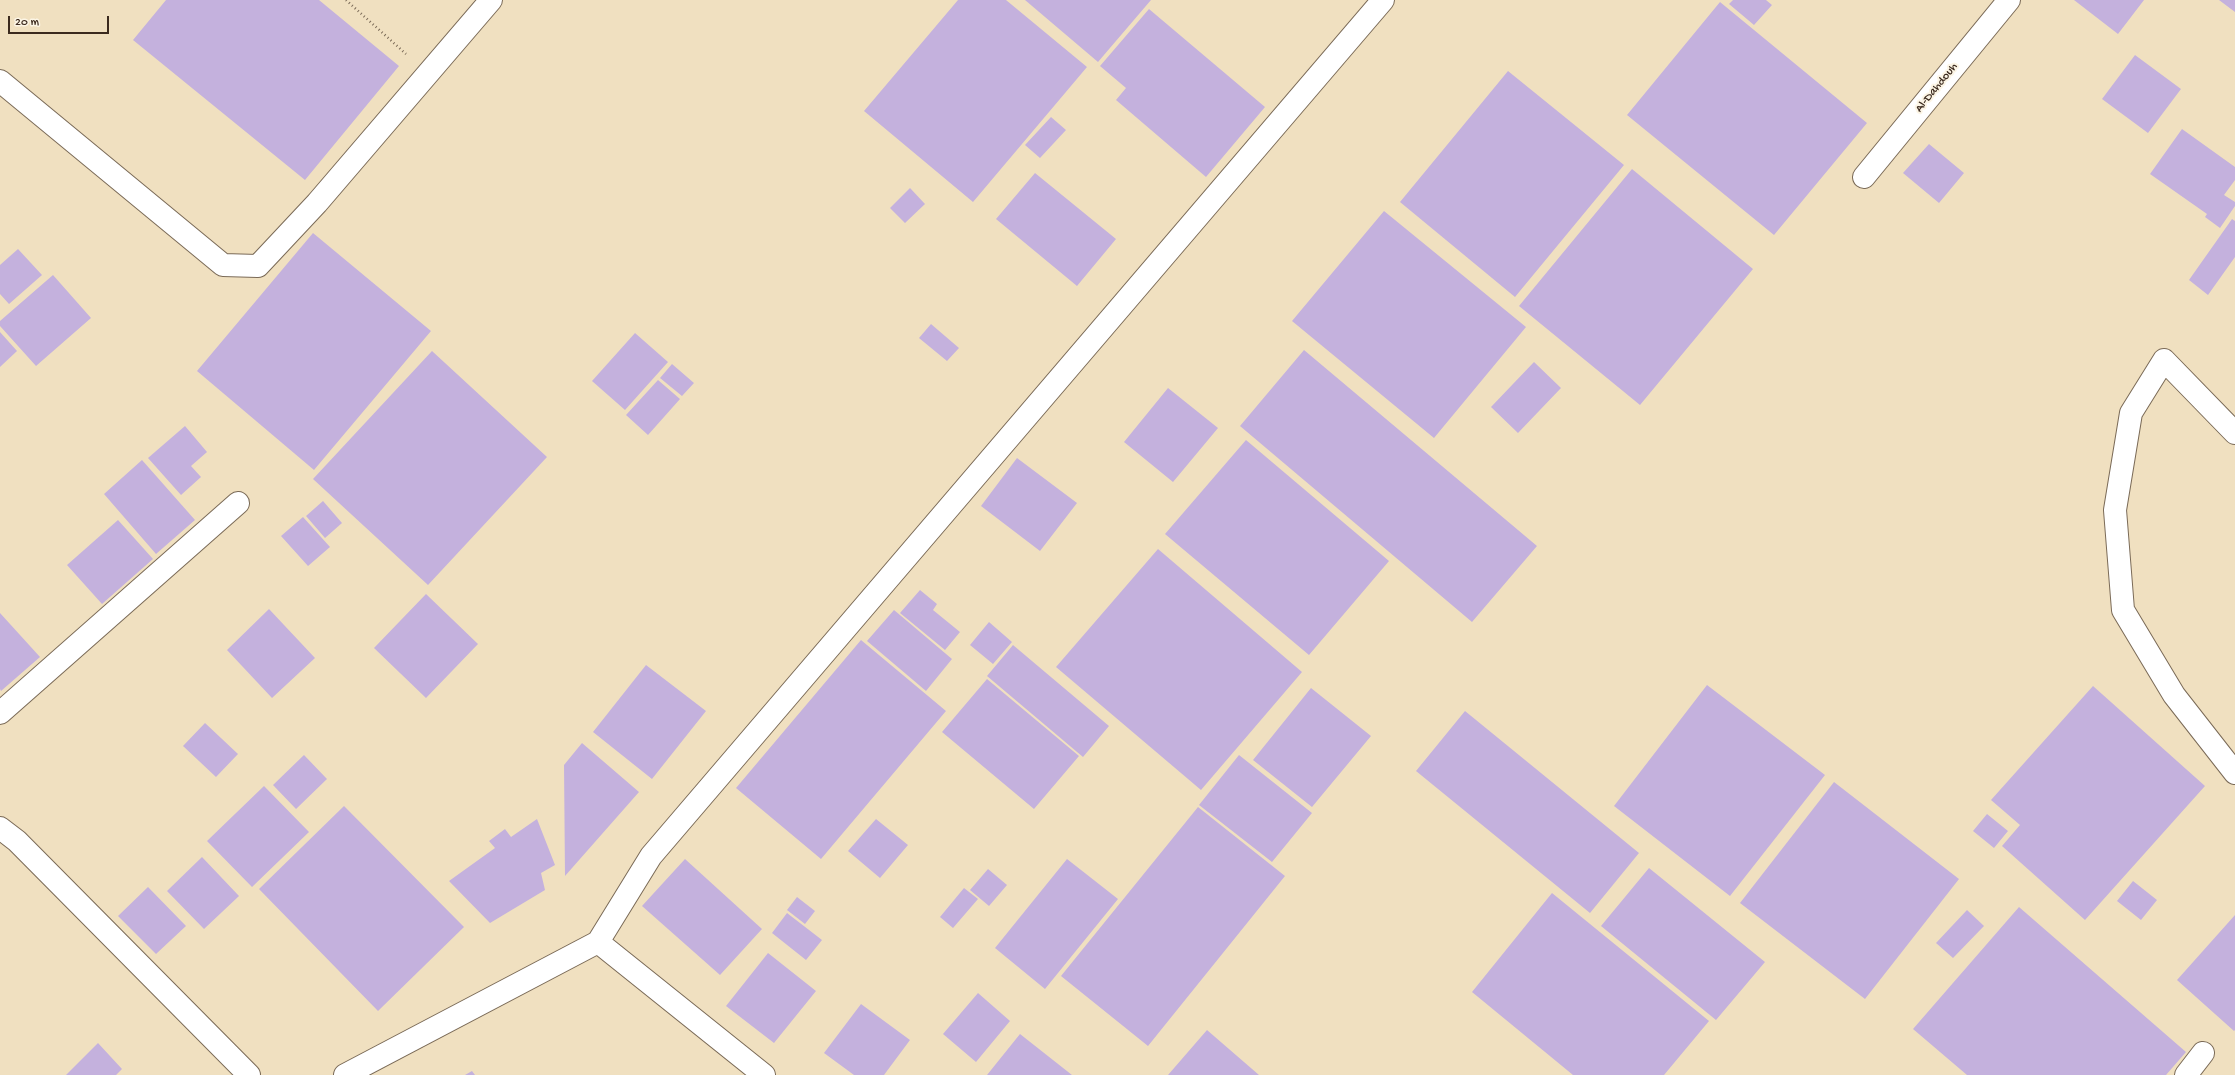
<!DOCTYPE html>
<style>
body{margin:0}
#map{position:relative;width:2235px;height:1075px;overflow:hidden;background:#f0e0c0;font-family:"Gochi Hand",sans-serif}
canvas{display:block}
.scale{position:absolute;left:8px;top:16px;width:101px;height:18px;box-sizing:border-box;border:2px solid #3b2a1e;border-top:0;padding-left:5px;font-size:12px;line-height:14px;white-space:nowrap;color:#3b2a1e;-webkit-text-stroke:3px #fcf5e5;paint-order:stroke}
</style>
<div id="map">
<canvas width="2235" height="1075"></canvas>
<div class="scale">20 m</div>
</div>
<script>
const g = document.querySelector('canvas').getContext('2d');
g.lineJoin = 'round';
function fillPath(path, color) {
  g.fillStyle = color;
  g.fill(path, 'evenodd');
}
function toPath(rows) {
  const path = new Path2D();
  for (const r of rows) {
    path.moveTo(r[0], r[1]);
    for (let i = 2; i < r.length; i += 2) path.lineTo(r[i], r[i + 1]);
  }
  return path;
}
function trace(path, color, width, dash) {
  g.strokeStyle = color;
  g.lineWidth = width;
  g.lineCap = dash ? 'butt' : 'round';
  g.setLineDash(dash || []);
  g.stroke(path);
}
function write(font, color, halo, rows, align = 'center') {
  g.font = font + ' "Gochi Hand",sans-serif';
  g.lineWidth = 4;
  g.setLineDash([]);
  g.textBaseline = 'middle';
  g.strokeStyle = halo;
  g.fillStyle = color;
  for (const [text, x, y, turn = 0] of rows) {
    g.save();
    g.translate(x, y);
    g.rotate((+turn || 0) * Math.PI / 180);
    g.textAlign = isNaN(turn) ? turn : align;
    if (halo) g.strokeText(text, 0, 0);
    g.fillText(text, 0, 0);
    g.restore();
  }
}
const building = toPath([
 [166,0,319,0,399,66,305,180,133,40],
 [958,0,1006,0,1087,67,973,202,864,111],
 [1025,0,1151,0,1098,62],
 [1733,0,1766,0,1772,5,1754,25,1729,4],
 [2074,0,2144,0,2118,34],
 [2219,0,2235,0,2235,12],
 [1720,2,1867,123,1774,235,1627,115],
 [1149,9,1265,107,1206,177,1116,100,1126,88,1100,66],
 [2135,55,2181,89,2148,133,2102,99],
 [1508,71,1624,165,1515,297,1400,202],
 [1051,117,1066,130,1040,158,1025,145],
 [2182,129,2235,167,2235,180,2224,195,2235,202,2235,206,2220,228,2205,217,2207,214,2150,174],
 [1929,144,1964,173,1939,203,1903,173],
 [1632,169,1753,269,1640,405,1519,306],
 [1035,173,1116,239,1077,286,996,219],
 [910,188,925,204,905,223,890,208],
 [1384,211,1526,327,1434,438,1292,321],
 [2232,219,2235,221,2235,257,2208,295,2189,280],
 [313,233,431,331,314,470,197,371],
 [18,249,42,275,9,304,0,294,0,265],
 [53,275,91,318,36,366,0,326,0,321],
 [931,324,959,348,947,361,919,338],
 [0,332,17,351,0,367],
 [635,333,668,362,625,410,592,381],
 [1304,350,1537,546,1472,622,1240,426],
 [432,351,547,457,428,585,313,479],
 [1534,362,1561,388,1518,433,1491,407],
 [672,364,694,383,682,396,660,378],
 [658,380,680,399,648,435,626,415],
 [1168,388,1218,428,1173,482,1124,442],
 [185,426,207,452,191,466,201,477,181,495,148,458],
 [1246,440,1389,561,1309,655,1165,534],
 [1017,458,1077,503,1040,551,981,506],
 [142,460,195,520,156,554,104,494],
 [323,501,342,523,325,538,306,516],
 [303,517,330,547,308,566,281,536],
 [118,520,153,559,102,604,67,565],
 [1158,549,1302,672,1201,790,1056,667],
 [920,590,937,604,933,610,960,632,945,650,900,613],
 [426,594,478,644,426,698,374,648],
 [269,609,315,658,272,698,227,650],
 [894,610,952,659,926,691,867,641],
 [0,613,40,657,1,691,0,689],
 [989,622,1012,642,993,664,970,645],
 [861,640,946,711,821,859,736,788],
 [1013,645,1109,726,1083,757,987,676],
 [646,665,706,711,652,779,593,732],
 [987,679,1079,756,1034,809,942,732],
 [1707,685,1825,775,1730,896,1614,806],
 [2093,686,2205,786,2085,920,2002,846,2020,825,1991,800],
 [1311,688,1371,736,1312,807,1253,760],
 [1465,711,1639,853,1590,913,1416,771],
 [205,723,238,754,216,777,183,746],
 [582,743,639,792,565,876,564,765],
 [304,755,327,779,296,809,273,785],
 [1239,755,1312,813,1272,862,1199,805],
 [1834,782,1959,879,1865,999,1740,903],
 [264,786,309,832,252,887,207,841],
 [344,806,464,927,378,1011,259,889],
 [1198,807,1285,876,1148,1046,1061,976],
 [1987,814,2008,831,1994,848,1973,831],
 [537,819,555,865,541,873,545,890,490,923,449,881,495,848,489,841,505,829,511,837],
 [876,819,908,845,880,878,848,851],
 [202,857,239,896,204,929,167,891],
 [685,859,762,929,720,975,642,906],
 [1067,859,1118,899,1045,989,995,948],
 [1649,868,1765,962,1716,1020,1601,926],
 [988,869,1007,885,989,906,970,890],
 [2133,881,2157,900,2141,920,2117,901],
 [148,887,186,926,156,954,118,916],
 [964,888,978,899,953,928,940,917],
 [1552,893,1709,1021,1664,1075,1573,1075,1472,992],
 [797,897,815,911,805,924,787,910],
 [2019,907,2186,1052,2166,1075,1967,1075,1913,1029],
 [1967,910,1984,926,1953,958,1936,943],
 [787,913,822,940,806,960,772,933],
 [2235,915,2235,1030,2234,1031,2177,980],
 [768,953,816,991,774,1043,726,1006],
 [978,993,1010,1021,976,1062,943,1034],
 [861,1004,910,1040,884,1075,854,1075,824,1053],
 [1207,1030,1259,1075,1168,1075],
 [1020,1034,1072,1075,987,1075],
 [98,1043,122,1069,116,1075,66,1075],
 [472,1071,475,1075,465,1075]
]);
const path = toPath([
 [346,0,406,54]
]);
const minor = toPath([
 [0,81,223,265,258,266,317,203,491,0],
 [1864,177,2009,0],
 [2235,433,2164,360,2131,413,2115,510,2123,610,2174,695,2235,773],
 [0,713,238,503],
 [0,828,17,841,249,1075],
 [598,942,651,856,1383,0],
 [345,1075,598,942,764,1075],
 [2186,1075,2203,1053]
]);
const streetNames = [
 ["Al-Dahdouh",1937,88,-51]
];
fillPath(building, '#c4b1dd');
trace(minor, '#7a6a57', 24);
trace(path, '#7a6a57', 2.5, [1, 3]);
trace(minor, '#fff', 22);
write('12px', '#3b2a1e', '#fcf5e5', streetNames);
</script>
